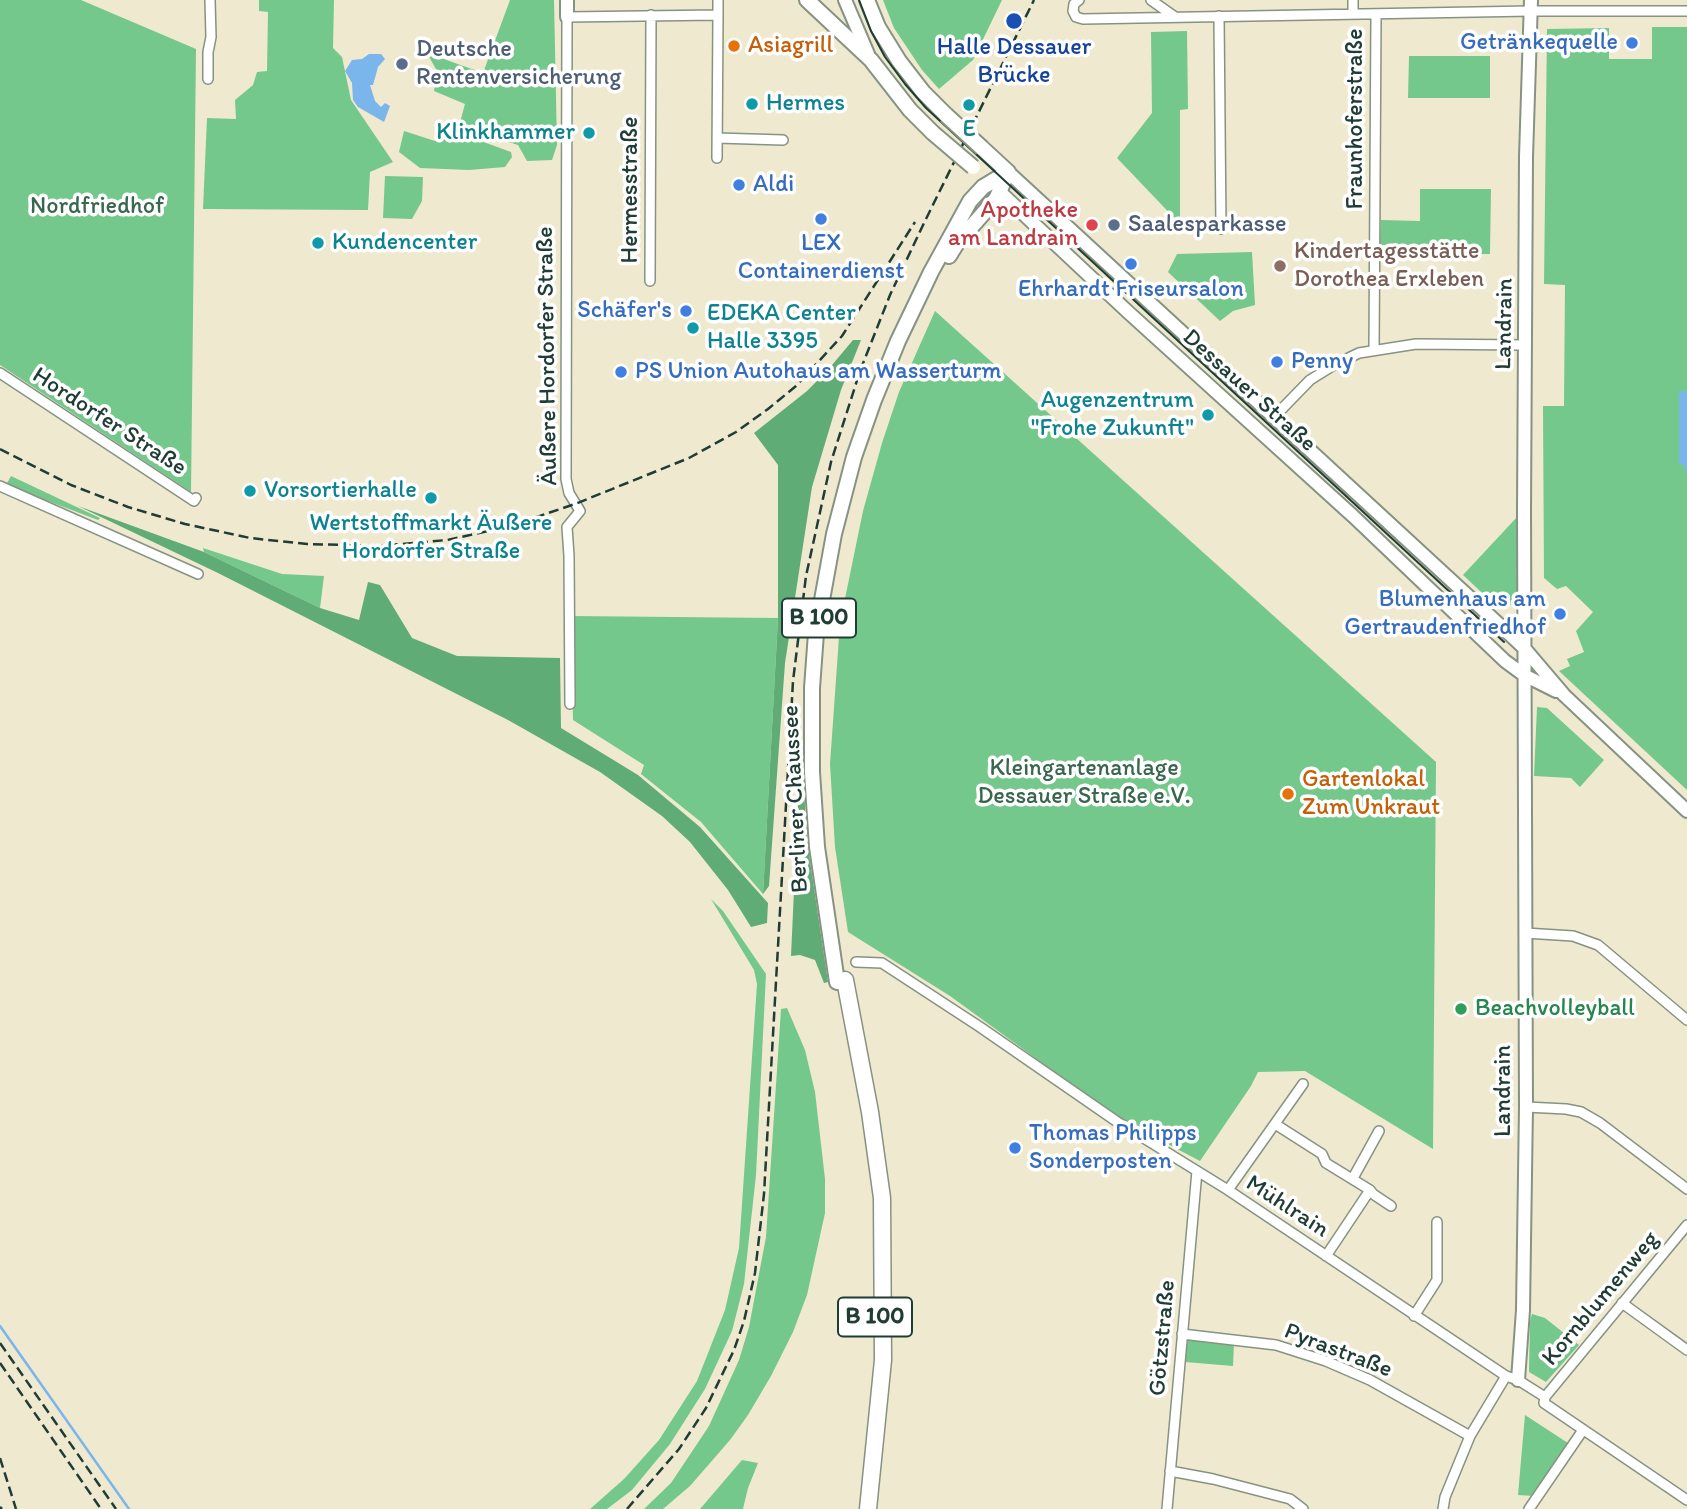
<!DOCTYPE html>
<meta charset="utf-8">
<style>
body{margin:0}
canvas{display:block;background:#eee9cf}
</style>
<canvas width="1687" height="1509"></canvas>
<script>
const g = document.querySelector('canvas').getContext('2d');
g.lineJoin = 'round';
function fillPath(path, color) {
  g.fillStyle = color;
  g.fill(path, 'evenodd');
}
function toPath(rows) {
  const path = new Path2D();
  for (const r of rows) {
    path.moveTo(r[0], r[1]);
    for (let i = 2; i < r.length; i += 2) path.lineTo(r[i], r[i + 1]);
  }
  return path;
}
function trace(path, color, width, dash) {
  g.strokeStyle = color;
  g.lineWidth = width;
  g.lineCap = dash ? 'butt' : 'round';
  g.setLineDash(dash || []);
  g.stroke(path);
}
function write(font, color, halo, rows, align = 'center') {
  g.font = font + ' Itim,sans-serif';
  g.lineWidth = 7;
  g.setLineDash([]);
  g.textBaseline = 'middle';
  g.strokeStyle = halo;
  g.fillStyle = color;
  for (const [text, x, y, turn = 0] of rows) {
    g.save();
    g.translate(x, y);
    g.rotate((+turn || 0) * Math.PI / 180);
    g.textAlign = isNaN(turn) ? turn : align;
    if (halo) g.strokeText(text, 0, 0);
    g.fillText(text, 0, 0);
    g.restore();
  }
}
const green = toPath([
 [0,0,81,0,196,49,191,492,0,365],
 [259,0,334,0,333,48,342,57,351,100,393,162,370,172,368,210,203,209,207,118,236,119,235,100,253,85,257,72,267,71,268,12,259,11],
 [510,0,554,0,557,145,552,160,527,161,518,145,459,126,465,104,434,91,437,71,427,53,483,73],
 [883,0,1002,0,973,60,939,89,922,70,894,28],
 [1652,27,1687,27,1687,790,1559,671,1570,666,1567,659,1584,652,1576,631,1593,612,1566,586,1557,589,1544,578,1543,406,1564,406,1565,285,1544,284,1547,29,1609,28,1609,59,1652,59],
 [1187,31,1188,109,1180,110,1180,224,1117,158,1152,113,1151,32],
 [1409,56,1490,56,1490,98,1408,98],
 [404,131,435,141,456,132,511,152,512,157,505,167,469,170,420,168,399,152],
 [385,176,423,177,422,201,412,219,383,218],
 [1420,189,1491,189,1490,254,1419,254,1419,245,1380,245,1381,220,1420,221],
 [1252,252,1255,305,1233,311,1220,321,1168,272,1177,254],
 [935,311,1436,762,1433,1149,1305,1071,1258,1072,1251,1086,1200,1161,1118,1118,950,996,848,932,835,847,830,764,840,623,863,511,882,443,899,392],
 [11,476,100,518,98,520,6,485],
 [1518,516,1517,590,1515,605,1495,605,1463,575],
 [203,548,282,574,324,576,320,608,204,552],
 [571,616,778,618,763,894,701,822,641,774,644,765,573,720],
 [1537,707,1547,708,1604,760,1580,787,1571,778,1534,776],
 [711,899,723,911,766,974,756,1175,744,1284,732,1331,705,1389,670,1444,632,1490,607,1509,590,1509,624,1479,659,1440,697,1381,725,1310,739,1248,757,984,754,970],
 [787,1008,805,1050,815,1092,825,1179,825,1213,807,1295,793,1332,771,1376,748,1415,730,1440,690,1486,663,1509,644,1509,671,1483,709,1426,739,1360,749,1327,766,1237,781,1009],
 [1532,1314,1545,1318,1579,1345,1546,1382,1529,1372,1530,1321],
 [1188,1338,1234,1343,1233,1366,1185,1362],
 [1525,1415,1571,1445,1534,1496,1518,1495],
 [742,1460,758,1463,748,1488,743,1509,700,1509]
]);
const forest = toPath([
 [853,340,861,340,841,390,812,487,785,663,769,886,763,894,778,618,778,465,754,433,807,391,827,371],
 [78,506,204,552,320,608,359,620,368,582,380,585,412,638,457,656,560,658,561,728,638,775,700,827,768,903,767,923,751,927,728,890,690,842,662,816,600,772,508,720,218,573],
 [801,737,807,841,828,982,824,983,815,960,800,955,791,956]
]);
const water = toPath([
 [369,54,381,54,385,59,378,67,373,85,370,85,375,101,381,107,385,103,390,106,384,122,358,107,353,100,352,83,345,71,352,60,362,59],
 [1679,391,1687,391,1687,473,1683,464,1679,464]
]);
const stream = toPath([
 [0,1326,129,1509]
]);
const street = toPath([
 [1079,0,1074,4,1073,11,1076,17,1083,19,1531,11,1687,11],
 [1151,0,1175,17],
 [1353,14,1353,0],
 [718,15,718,0],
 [1219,16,1221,229],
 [208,79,208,52,211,37,210,0],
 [717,138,783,140],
 [650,281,651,15],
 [1374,350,1376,15],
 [0,373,194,501,196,498],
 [1274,417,1310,380,1334,365,1359,353,1416,344,1525,345],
 [0,486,198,574],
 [570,704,569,556,567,527,580,511,569,493,566,479,567,17,718,15,717,158],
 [1525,933,1573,936,1598,945,1687,1020],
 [856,962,882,963,980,1027,1116,1121,1228,1190,1506,1376,1518,1380,1545,1397,1544,1403,1687,1500],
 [1526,1107,1566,1109,1581,1112,1600,1123,1687,1189],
 [1275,1124,1322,1154,1326,1163,1370,1190,1326,1256],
 [1353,1178,1379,1131],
 [1228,1190,1303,1084],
 [1370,1190,1373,1194,1391,1206],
 [1622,1303,1687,1350],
 [1414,1316,1437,1280,1437,1222],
 [1182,1334,1276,1345,1326,1361,1370,1380,1470,1436],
 [1545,1397,1687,1225],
 [1170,1471,1213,1479,1290,1499,1303,1509],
 [1167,1509,1197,1171],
 [1443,1509,1445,1497,1470,1436,1506,1376],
 [1529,1509,1583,1430]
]);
const secondary = toPath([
 [567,0,567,17],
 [845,0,868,54],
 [1008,172,1505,630,1524,648,1564,695,1687,811],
 [1000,192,1128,312,1353,516,1505,661,1524,675,1556,691],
 [1518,1380,1523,1310,1526,1107,1524,511,1526,157,1531,0]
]);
const primary = toPath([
 [807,0,871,60,910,110,933,133],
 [867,0,878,27,899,61,923,92,946,115],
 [982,148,1008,172],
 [949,256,957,243,996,199,1008,172],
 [837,982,817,847,812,772,812,688,816,633,834,534,854,457,874,400,898,341,931,272,970,201,983,187,1008,172]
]);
const highway = toPath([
 [845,980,870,1112,882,1198,883,1360,868,1509]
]);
const tram = toPath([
 [859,0,871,31,885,57,905,84,926,108,1504,642]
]);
const rail = toPath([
 [0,449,71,485,128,507,185,524,250,538,307,544,379,546,447,540,507,527,575,504,689,458,736,432,768,409,796,386,842,336,915,222],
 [0,1343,116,1509],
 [0,1363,101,1509],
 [0,1458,16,1509],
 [0,1507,2,1509],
 [627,1509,679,1449,706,1408,734,1350,744,1321,755,1273,764,1194,793,681,806,576,831,462,860,371,890,295,924,223,1034,0]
]);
const primaryBridge = toPath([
 [946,115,982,148],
 [933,133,973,167]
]);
const markers = [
 [1014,21,9,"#1a4fb4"],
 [1632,43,7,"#3f7fe0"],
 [734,46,7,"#e8710a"],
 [402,64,7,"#5c6f8a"],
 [752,104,7,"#0f9aa8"],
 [969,105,7,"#0f9aa8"],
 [589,133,7,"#0f9aa8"],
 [739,185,7,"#3f7fe0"],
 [821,219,7,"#3f7fe0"],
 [1092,225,7,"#e0444e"],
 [1114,225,7,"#5c6f8a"],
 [318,243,7,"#0f9aa8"],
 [1131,264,7,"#3f7fe0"],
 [1280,266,7,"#8d6e63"],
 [686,311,7,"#3f7fe0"],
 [693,328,7,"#0f9aa8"],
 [1277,362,7,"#3f7fe0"],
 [621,372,7,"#3f7fe0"],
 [1208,415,7,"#0f9aa8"],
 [250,491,7,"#0f9aa8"],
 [431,498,7,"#0f9aa8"],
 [1560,614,7,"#3f7fe0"],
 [1288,794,7,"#e8710a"],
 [1461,1009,7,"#2e9e5b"],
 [1015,1148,7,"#3f7fe0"]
];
const shields = [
 [819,618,74],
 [875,1317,74]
];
const shieldNames = [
 ["B 100",819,618],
 ["B 100",875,1317]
];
const shopNames = [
 ["Getränkequelle",1618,43,"right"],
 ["Aldi",753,185],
 ["LEX",821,244,"center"],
 ["Containerdienst",821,272,"center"],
 ["Ehrhardt Friseursalon",1131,290,"center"],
 ["Schäfer's",672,311,"right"],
 ["Penny",1291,362],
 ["PS Union Autohaus am Wasserturm",635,372],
 ["Blumenhaus am",1546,600,"right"],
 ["Gertraudenfriedhof",1546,628,"right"],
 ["Thomas Philipps",1029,1134],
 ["Sonderposten",1029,1162]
];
const foodNames = [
 ["Asiagrill",748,46],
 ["Gartenlokal",1302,780],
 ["Zum Unkraut",1302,808]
];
const transitNames = [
 ["Halle Dessauer",1014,48],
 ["Brücke",1014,76]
];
const serviceNames = [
 ["Deutsche",416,50],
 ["Rentenversicherung",416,78],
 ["Saalesparkasse",1128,225]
];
const cultureNames = [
 ["Hermes",766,104],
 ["E",969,130,"center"],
 ["Klinkhammer",575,133,"right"],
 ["Kundencenter",332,243],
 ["EDEKA Center",707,314],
 ["Halle 3395",707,342],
 ["Augenzentrum",1194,401,"right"],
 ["\"Frohe Zukunft\"",1194,429,"right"],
 ["Vorsortierhalle",264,491],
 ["Wertstoffmarkt Äußere",431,524,"center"],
 ["Hordorfer Straße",431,552,"center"]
];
const streetNames = [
 ["Fraunhoferstraße",1356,119,-90],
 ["Hermesstraße",631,190,-90],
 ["Landrain",1505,324,-89],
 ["Äußere Hordorfer Straße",548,356,-91],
 ["Dessauer Straße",1249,391,42],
 ["Hordorfer Straße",109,422,33],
 ["Berliner Chaussee",796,799,-93],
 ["Landrain",1504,1091,-90],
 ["Mühlrain",1287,1207,33],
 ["Kornblumenweg",1601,1299,-50],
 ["Götzstraße",1163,1338,-85],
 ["Pyrastraße",1338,1351,21]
];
const parkNames = [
 ["Nordfriedhof",97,207],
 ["Kleingartenanlage",1084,769],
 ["Dessauer Straße e.V.",1084,797]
];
const healthNames = [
 ["Apotheke",1078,211],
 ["am Landrain",1078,239]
];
const educationNames = [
 ["Kindertagesstätte",1294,252],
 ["Dorothea Erxleben",1294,280]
];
const leisureNames = [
 ["Beachvolleyball",1475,1009]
];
fillPath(green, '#75c88b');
fillPath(forest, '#60ac77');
fillPath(water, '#7ab6ec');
trace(stream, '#7ab6ec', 2.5);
trace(street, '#869382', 12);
trace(secondary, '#869382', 16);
trace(primary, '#869382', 18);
trace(highway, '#869382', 19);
trace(street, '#fff', 9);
trace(secondary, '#fff', 12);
trace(primary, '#fff', 14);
trace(highway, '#fff', 16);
trace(tram, '#1f3d34', 2);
trace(rail, '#1f3d34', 2.5, [10, 5]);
trace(primaryBridge, '#869382', 18, []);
trace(primaryBridge, '#fff', 14);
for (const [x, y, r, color] of markers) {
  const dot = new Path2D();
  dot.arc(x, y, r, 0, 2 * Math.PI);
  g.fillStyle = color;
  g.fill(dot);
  trace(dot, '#fff', 2.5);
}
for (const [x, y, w] of shields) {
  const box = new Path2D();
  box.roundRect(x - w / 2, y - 19.5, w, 39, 5);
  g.fillStyle = '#fff';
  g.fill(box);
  trace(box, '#1f3d34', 2);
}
write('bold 23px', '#1f3d34', null, shieldNames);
write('24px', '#366cbe', '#fff', shopNames, 'left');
write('24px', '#c56008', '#fff', foodNames, 'left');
write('24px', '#164399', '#fff', transitNames);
write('24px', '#4e5e75', '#fff', serviceNames, 'left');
write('24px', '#0d838f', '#fff', cultureNames, 'left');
write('24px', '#1f3d34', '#fff', streetNames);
write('24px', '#39674e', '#fff', parkNames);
write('24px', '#be3a42', '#fff', healthNames, 'right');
write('24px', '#785e54', '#fff', educationNames, 'left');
write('24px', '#27864d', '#fff', leisureNames, 'left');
</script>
